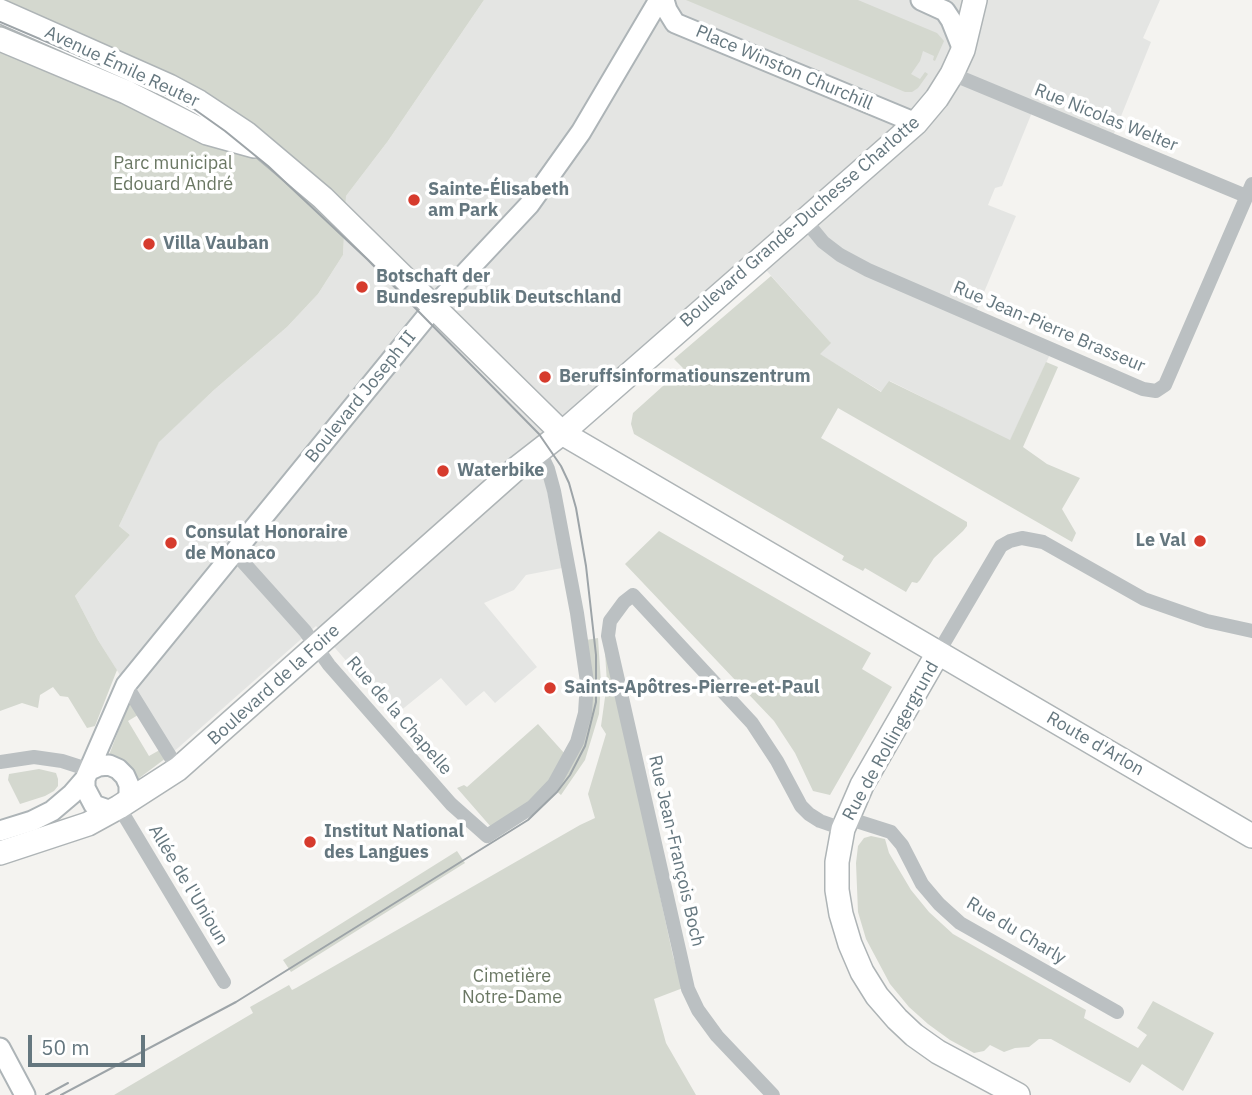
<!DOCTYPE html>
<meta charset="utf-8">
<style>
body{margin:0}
#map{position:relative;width:1252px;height:1095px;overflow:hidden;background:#f4f3f0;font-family:"IBM Plex Sans",sans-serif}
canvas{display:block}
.scale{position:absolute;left:28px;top:1035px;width:117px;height:32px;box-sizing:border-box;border:4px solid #65777f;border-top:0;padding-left:9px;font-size:21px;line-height:24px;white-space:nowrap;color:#65777f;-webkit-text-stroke:5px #fff;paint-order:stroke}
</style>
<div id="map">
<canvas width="1252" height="1095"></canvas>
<div class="scale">50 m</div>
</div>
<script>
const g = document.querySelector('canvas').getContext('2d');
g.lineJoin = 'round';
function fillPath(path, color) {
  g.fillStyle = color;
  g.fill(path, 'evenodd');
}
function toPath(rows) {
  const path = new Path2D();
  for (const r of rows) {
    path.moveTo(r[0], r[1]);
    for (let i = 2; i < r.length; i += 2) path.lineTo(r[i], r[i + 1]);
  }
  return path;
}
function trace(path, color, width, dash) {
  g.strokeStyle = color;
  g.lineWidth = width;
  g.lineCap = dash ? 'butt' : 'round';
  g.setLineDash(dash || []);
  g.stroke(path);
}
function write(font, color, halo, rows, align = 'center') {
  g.font = font + ' "IBM Plex Sans",sans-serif';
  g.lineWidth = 7;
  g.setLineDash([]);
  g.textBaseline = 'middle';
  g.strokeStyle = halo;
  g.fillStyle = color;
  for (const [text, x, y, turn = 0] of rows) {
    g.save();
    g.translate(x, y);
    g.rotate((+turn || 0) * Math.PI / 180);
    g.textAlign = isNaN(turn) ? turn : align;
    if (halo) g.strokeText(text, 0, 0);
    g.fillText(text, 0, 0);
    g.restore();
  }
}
const built = toPath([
 [484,0,1160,0,1143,38,1151,42,1111,141,1033,110,1002,186,995,188,988,205,1016,216,974,316,1052,350,1010,441,890,381,882,392,819,354,830,342,758,261,539,450,562,568,526,575,514,590,484,603,537,667,495,703,484,691,466,706,441,678,394,716,316,626,170,755,98,640,75,596,130,535,119,526,159,441,214,390,287,327,318,294,343,255,346,196,388,141]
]);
const green = toPath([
 [0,0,484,0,388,141,346,196,343,255,318,294,287,327,214,390,159,442,119,526,130,535,75,596,98,640,117,670,95,726,87,728,68,697,60,696,53,687,40,695,38,708,22,703,0,711],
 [686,0,858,0,937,33,944,41,935,61,933,60,934,56,923,51,920,61,911,74,920,79,925,72,928,74,918,88,912,92,905,92],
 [771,276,831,343,820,354,881,392,889,381,1010,440,1046,362,1058,367,1023,447,1047,464,1080,478,1062,509,1076,533,1072,542,838,408,821,438,967,522,967,526,963,531,934,558,920,580,917,583,912,582,906,592,865,568,863,571,842,560,844,556,634,434,631,424,633,413,683,368,674,359],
 [659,531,871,653,862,669,892,687,830,795,813,791,795,753,774,721,625,564],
 [604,637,673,956,683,988,654,999,666,1043,696,1095,114,1095,253,1013,250,1007,289,985,292,990,296,988,580,825,595,818,588,794,606,734,601,726,607,683],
 [598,638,601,683,599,714,585,760,561,795,555,790,576,757,586,640],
 [132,695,143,712,128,721,149,756,165,747,170,755,138,779,131,768,121,759,109,755],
 [538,724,565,754,551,778,529,802,491,827,457,788,464,785,467,787],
 [39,769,56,773,58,779,58,786,54,791,45,796,20,804,8,780,9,774],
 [871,836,885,839,889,853,911,890,929,912,953,934,1086,1010,1084,1018,1138,1048,1147,1035,1137,1028,1153,1001,1214,1033,1183,1091,1142,1064,1130,1083,1051,1039,1039,1039,1029,1047,1015,1048,1004,1052,990,1045,984,1051,974,1053,950,1040,928,1024,909,1007,890,984,866,939,858,912,856,863,858,846,864,838],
 [457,851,465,863,291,972,283,960]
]);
const minor = toPath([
 [952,74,1246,196],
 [805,220,823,242,840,255,868,270,1143,389,1156,391,1165,385,1252,184],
 [234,552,305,631,329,665,451,804,487,836,532,807,554,784,577,742,585,713,587,682,577,613,554,491,548,469,539,450],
 [938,653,1001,546,1010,541,1022,538,1043,542,1144,599,1207,621,1252,631],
 [126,685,178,769],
 [0,762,34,757,62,761,90,770],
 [119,807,224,982],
 [847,818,891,832,902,845,922,884,939,904,960,923,1117,1012],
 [773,1095,717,1036,698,1010,688,989,608,636,610,621,624,602,633,595,752,723,777,761,801,806,809,814,820,821,843,829]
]);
const secondary = toPath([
 [664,0,667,10,675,23,916,123],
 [921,0,945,11,951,20,963,50],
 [90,770,99,766,109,765,118,769,125,776,129,785,129,795,125,804],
 [85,779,85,788,94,805,111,811],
 [0,831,32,821,52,811,72,794,85,779,126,685,440,300,529,205,581,132,659,0],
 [0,1048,25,1095]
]);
const primary = toPath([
 [0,11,169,86,199,102,246,133,323,198,562,433,1252,836],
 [0,39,126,92,207,133,254,146],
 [938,653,862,785,843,829,837,862,837,890,841,914,850,944,862,972,877,996,897,1019,914,1035,938,1052,1018,1095],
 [0,853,88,824,119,807,178,769,517,468,562,433,916,123,937,98,952,74,963,50,975,0]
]);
const tram = toPath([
 [0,22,143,83,194,109,225,131,268,166,368,260,539,434,561,466,569,483,576,508,586,566,596,655,596,702,585,746,570,775,557,792,528,820,236,1002,61,1095],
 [46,1095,68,1083]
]);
const markers = [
 [414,200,7,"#d63b2d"],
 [149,244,7,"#d63b2d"],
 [362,287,7,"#d63b2d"],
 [545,377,7,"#d63b2d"],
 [443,471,7,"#d63b2d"],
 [1200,541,7,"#d63b2d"],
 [171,543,7,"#d63b2d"],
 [550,688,7,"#d63b2d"],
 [310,842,7,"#d63b2d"]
];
const streetNames = [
 ["Avenue Émile Reuter",122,67,25],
 ["Place Winston Churchill",784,68,23],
 ["Rue Nicolas Welter",1106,118,22],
 ["Boulevard Grande-Duchesse Charlotte",800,222,-41],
 ["Rue Jean-Pierre Brasseur",1049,327,23],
 ["Boulevard Joseph II",361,397,-51],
 ["Boulevard de la Foire",274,685,-42],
 ["Rue de la Chapelle",399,716,49],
 ["Rue de Rollingergrund",891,741,-61],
 ["Route d'Arlon",1095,744,30],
 ["Rue Jean-François Boch",676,851,77],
 ["Allée de l'Unioun",188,885,59],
 ["Rue du Charly",1016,931,31]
];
const parkNames = [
 ["Parc municipal",173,164],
 ["Edouard André",173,185],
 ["Cimetière",512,977],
 ["Notre-Dame",512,998]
];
const poiNames = [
 ["Sainte-Élisabeth",428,190],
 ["am Park",428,211],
 ["Villa Vauban",163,244],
 ["Botschaft der",376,277],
 ["Bundesrepublik Deutschland",376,298],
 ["Beruffsinformatiounszentrum",559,377],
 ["Waterbike",457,471],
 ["Consulat Honoraire",185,533],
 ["de Monaco",185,554],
 ["Le Val",1186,541,"right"],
 ["Saints-Apôtres-Pierre-et-Paul",564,688],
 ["Institut National",324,832],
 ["des Langues",324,853]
];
fillPath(built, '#e4e5e3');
fillPath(green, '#d4d8cf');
trace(secondary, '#adb4b7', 23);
trace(primary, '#aeb4b6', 26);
trace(minor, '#bbc0c2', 14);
trace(secondary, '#fff', 19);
trace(primary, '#fff', 23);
trace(tram, '#9da4a8', 2);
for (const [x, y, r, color] of markers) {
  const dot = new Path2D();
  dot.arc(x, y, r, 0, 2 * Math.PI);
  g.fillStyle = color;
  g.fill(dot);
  trace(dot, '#fff', 2.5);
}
write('18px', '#65777f', '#fff', streetNames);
write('18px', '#6a7763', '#fff', parkNames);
write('bold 18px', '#65777f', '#fff', poiNames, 'left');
</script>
